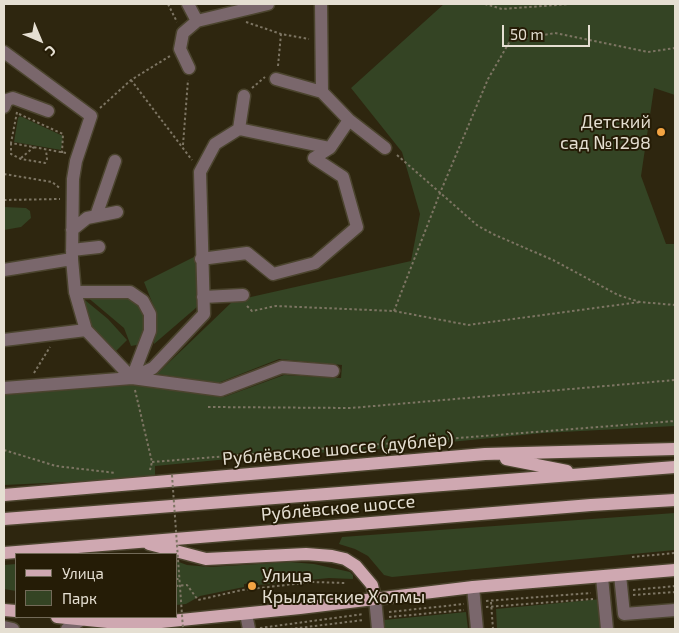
<!DOCTYPE html>
<meta charset="utf-8">
<style>
body{margin:0}
#map{position:relative;width:679px;height:633px;overflow:hidden;background:#2e260f;font-family:"Exo 2",sans-serif}
canvas{display:block}
.frame{position:absolute;inset:0;border:5px solid #e5dfd2;pointer-events:none}
.legend{position:absolute;left:15px;top:553px;width:162px;height:65px;box-sizing:border-box;background:#251c06;border:1px solid #726a58;margin:0;padding:6px 9px;list-style:none;font-size:15px;color:#e5dfd2}
.legend li{display:flex;align-items:center;gap:10px;height:25px}
.legend b{width:25px;border:1px solid #726a58}
.north{position:absolute;left:15px;top:15px;width:50px;height:50px;-webkit-text-stroke:4px #251c06;paint-order:stroke;rotate:135deg;font-size:14px;font-weight:700;line-height:20px;text-align:center;color:#e5dfd2}
.north::after{content:'';display:block;margin:auto;width:18px;height:22px;background:#e5dfd2;clip-path:polygon(50% 0,100% 100%,50% 72%,0 100%)}
.scale{position:absolute;left:502px;top:25px;width:88px;height:22px;box-sizing:border-box;border:2px solid #e5dfd2;border-top:0;padding-left:6px;font-size:15px;line-height:18px;white-space:nowrap;color:#e5dfd2;-webkit-text-stroke:4px #251c06;paint-order:stroke}
</style>
<div id="map">
<canvas width="679" height="633"></canvas>
<div class="frame"></div>
<ul class="legend">
<li><b style="height:6px;background:#cfa8b1"></b>Улица</li>
<li><b style="height:14px;background:#344424"></b>Парк</li>
</ul>
<div class="north">С</div>
<div class="scale">50 m</div>
</div>
<script>
const g = document.querySelector('canvas').getContext('2d');
g.lineJoin = 'round';
function fillPath(path, color) {
  g.fillStyle = color;
  g.fill(path, 'evenodd');
}
function toPath(rows) {
  const path = new Path2D();
  for (const r of rows) {
    path.moveTo(r[0], r[1]);
    for (let i = 2; i < r.length; i += 2) path.lineTo(r[i], r[i + 1]);
  }
  return path;
}
function trace(path, color, width, dash) {
  g.strokeStyle = color;
  g.lineWidth = width;
  g.lineCap = dash ? 'butt' : 'round';
  g.setLineDash(dash || []);
  g.stroke(path);
}
function write(font, color, halo, rows, align = 'center') {
  g.font = font + ' "Exo 2",sans-serif';
  g.lineWidth = 4;
  g.setLineDash([]);
  g.textBaseline = 'middle';
  g.strokeStyle = halo;
  g.fillStyle = color;
  for (const [text, x, y, turn = 0] of rows) {
    g.save();
    g.translate(x, y);
    g.rotate((+turn || 0) * Math.PI / 180);
    g.textAlign = isNaN(turn) ? turn : align;
    if (halo) g.strokeText(text, 0, 0);
    g.fillText(text, 0, 0);
    g.restore();
  }
}
const green = toPath([
 [444,4,675,4,675,95,654,88,641,176,666,244,675,244,675,426,543,433,336,453,302,452,155,466,155,478,4,485,4,395,139,384,224,397,284,375,341,378,342,365,279,359,218,383,157,374,233,301,411,261,420,214,402,152,351,88],
 [20,116,63,136,61,150,14,142,18,118],
 [4,207,26,208,30,211,31,218,21,227,4,230],
 [198,255,197,307,154,344,156,312,144,282],
 [80,296,108,319,127,340,112,355,87,330],
 [86,296,131,296,139,304,147,320,142,344,131,346,124,328],
 [675,513,675,550,392,577,384,575,368,556,355,549,339,544,342,537],
 [176,561,187,565,210,567,290,562,314,564,350,572,353,575,353,579,329,578,258,585,258,583,244,584,244,587,200,596,186,604,176,605],
 [16,564,16,591,4,589,4,565],
 [601,599,603,629,497,629,496,609],
 [466,612,468,629,385,629,384,620]
]);
const path = toPath([
 [168,4,177,22],
 [485,4,502,9,570,4],
 [246,22,281,34,309,39],
 [278,66,281,34],
 [131,80,192,160],
 [252,88,265,77],
 [100,108,131,80,170,56],
 [17,112,11,143,66,153],
 [19,114,63,134,62,153],
 [11,143,11,154,21,159,45,163,47,159,46,150],
 [183,145,188,80],
 [397,155,478,226,495,235,553,260,618,295,640,302,675,305],
 [21,158,34,147],
 [4,174,52,182,61,189],
 [4,200,60,199],
 [247,306,252,311,276,306,394,311,468,325,640,302],
 [394,311,440,193,488,79,510,41,555,33,648,52,675,48],
 [34,373,50,347],
 [135,390,152,462,150,470],
 [208,407,351,408,675,380],
 [4,450,56,466,116,473],
 [152,462,675,421],
 [632,557,675,553],
 [176,579,179,579],
 [176,586,187,585,198,600,242,590,312,582,345,583],
 [633,590,675,586],
 [633,595,675,592],
 [486,601,591,593],
 [491,602,493,629],
 [486,607,593,599],
 [389,612,464,604],
 [389,617,464,610],
 [260,628,364,614],
 [290,629,364,620]
]);
const minor = toPath([
 [188,4,197,21],
 [4,52,91,116,76,161,73,179,72,259,75,292,86,330,132,378],
 [189,68,180,49,183,33,197,21,268,4],
 [276,79,322,92],
 [4,107,7,100,13,98,48,111],
 [349,120,385,148],
 [239,129,244,96],
 [96,216,115,161],
 [72,230,87,218,117,212],
 [72,250,99,247],
 [201,259,247,253,273,274,315,263,357,227,343,177,314,158,330,148],
 [4,270,72,259],
 [75,292,130,292,143,301,150,314,150,331,132,378],
 [203,297,243,295],
 [4,340,86,330],
 [132,378,153,368,204,314,200,172,215,144,239,129,330,148,349,120,322,92,321,4],
 [4,388,132,378,221,390,282,367,333,371],
 [620,575,624,614,675,610],
 [602,577,607,629],
 [473,587,477,629],
 [375,598,378,629],
 [246,614,249,629],
 [4,627,13,629],
 [67,629,81,620]
]);
const major = toPath([
 [506,459,567,471],
 [4,495,485,454,675,449],
 [4,519,675,467],
 [149,544,206,559,306,554,332,556,345,559,356,566,372,585,375,598],
 [4,553,591,505,675,500],
 [4,610,16,611],
 [57,617,118,623,161,622,300,608,473,587,675,570]
]);
const pathBridge = toPath([
 [172,475,183,629]
]);
const markers = [
 [661,132,5,"#f3a443"],
 [252,586,5,"#f3a443"]
];
const poiNames = [
 ["Детский",651,122],
 ["сад №1298",651,143],
 ["Улица",262,576,"left"],
 ["Крылатские Холмы",262,597,"left"]
];
const streetNames = [
 ["Рублёвское шоссе (дублёр)",338,449,-5],
 ["Рублёвское шоссе",338,508,-5]
];
fillPath(green, '#344424');
trace(minor, '#4b442e', 15);
trace(major, '#4b442e', 15);
trace(path, '#7d7563', 2, [2.5, 2.5]);
trace(minor, '#7a676c', 12);
trace(major, '#cfa8b1', 12);
trace(pathBridge, '#7d7563', 2, [2.5, 2.5]);
for (const [x, y, r, color] of markers) {
  const dot = new Path2D();
  dot.arc(x, y, r, 0, 2 * Math.PI);
  g.fillStyle = color;
  g.fill(dot);
  trace(dot, '#251c06', 2);
}
write('18px', '#e5dfd2', '#251c06', poiNames, 'right');
write('18px', '#e5dfd2', '#251c06', streetNames);
</script>
